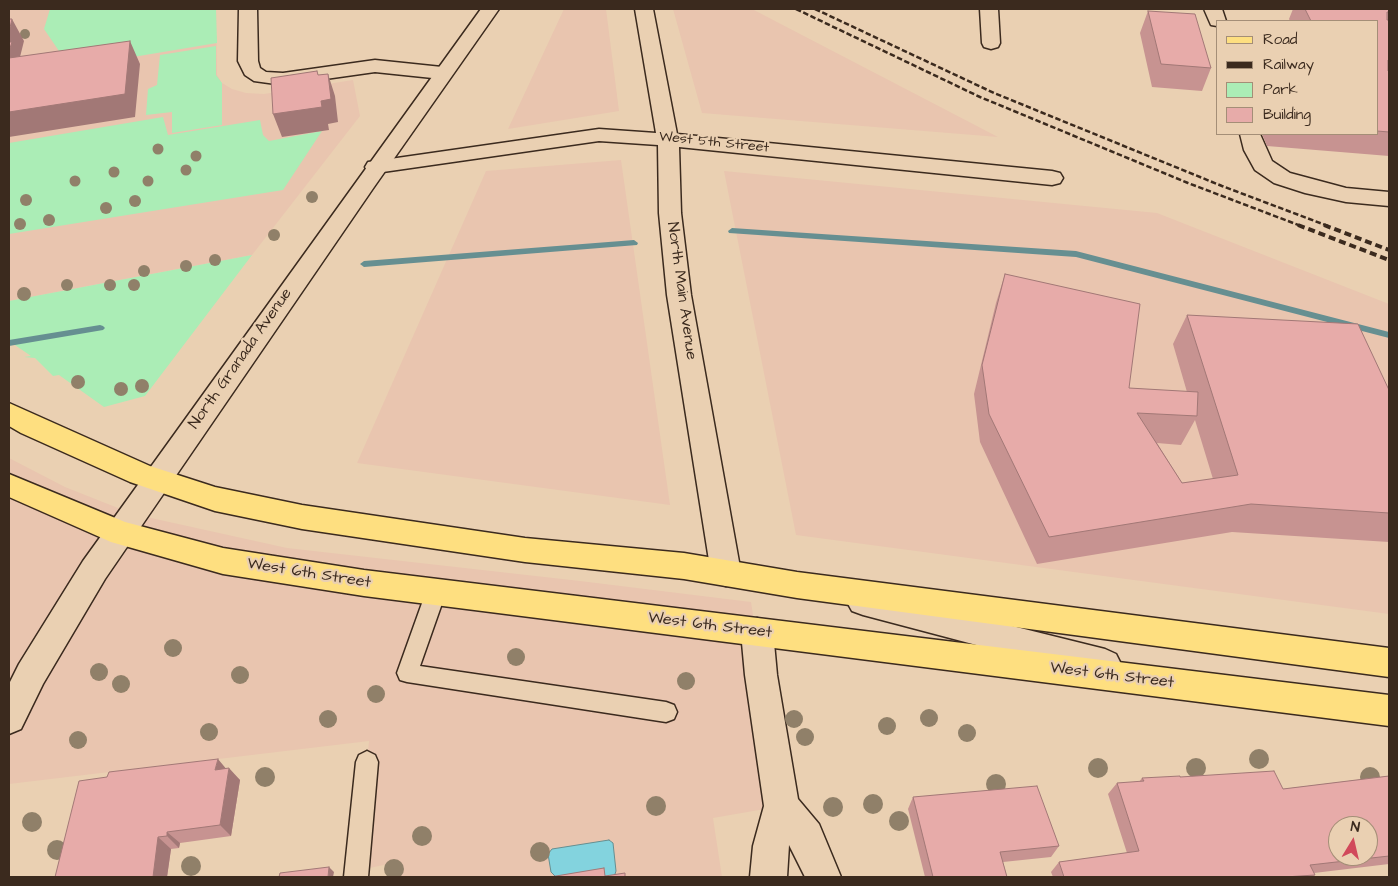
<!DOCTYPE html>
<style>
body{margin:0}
#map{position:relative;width:1398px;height:886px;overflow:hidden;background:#ead0b2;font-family:"Architects Daughter",sans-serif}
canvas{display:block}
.frame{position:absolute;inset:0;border:10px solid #3b2a1e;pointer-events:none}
.legend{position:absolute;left:1216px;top:20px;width:162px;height:115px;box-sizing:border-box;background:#ead0b2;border:1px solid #a48e77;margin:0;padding:6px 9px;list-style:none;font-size:15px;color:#3b2a1e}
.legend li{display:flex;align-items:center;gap:10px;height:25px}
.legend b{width:25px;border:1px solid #a48e77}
.north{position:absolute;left:1328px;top:816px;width:50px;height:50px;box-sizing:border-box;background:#ead0b2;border:1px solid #a48e77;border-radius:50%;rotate:9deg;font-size:14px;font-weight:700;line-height:20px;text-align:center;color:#3b2a1e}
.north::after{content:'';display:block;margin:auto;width:18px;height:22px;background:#d1495b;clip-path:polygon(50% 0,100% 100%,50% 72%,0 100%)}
</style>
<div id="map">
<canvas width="1398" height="886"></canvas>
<div class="frame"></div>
<ul class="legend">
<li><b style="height:6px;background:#fedf80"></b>Road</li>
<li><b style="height:6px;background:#3b2a1e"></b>Railway</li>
<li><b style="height:14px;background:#abedb6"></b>Park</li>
<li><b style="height:14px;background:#e7aba9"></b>Building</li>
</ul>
<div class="north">N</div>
</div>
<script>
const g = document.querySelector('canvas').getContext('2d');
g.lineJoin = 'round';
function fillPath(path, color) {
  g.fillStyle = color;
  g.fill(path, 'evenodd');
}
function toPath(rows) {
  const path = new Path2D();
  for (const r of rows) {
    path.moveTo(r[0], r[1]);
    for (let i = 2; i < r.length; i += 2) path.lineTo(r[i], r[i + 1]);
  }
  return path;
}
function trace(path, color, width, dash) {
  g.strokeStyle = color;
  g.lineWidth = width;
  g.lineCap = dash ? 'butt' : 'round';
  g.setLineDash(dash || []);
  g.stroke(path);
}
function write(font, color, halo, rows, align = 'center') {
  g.font = font + ' "Architects Daughter",sans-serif';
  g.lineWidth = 4.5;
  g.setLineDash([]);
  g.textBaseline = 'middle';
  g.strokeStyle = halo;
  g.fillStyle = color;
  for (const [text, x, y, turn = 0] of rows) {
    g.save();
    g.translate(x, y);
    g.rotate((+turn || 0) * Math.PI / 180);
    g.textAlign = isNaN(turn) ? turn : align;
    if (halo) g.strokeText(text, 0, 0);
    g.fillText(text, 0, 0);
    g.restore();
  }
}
const built = toPath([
 [9,9,216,9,217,75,222,83,232,89,246,93,264,94,353,80,360,116,252,255,9,301],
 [564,9,606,9,619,111,508,129],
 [673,9,752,9,998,137,702,113],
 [621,160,670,505,357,463,486,171],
 [724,171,1157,213,1389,304,1389,614,796,535],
 [9,458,65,487,133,514,287,548,580,581,751,602,782,806,713,818,722,877,387,877,388,864,356,871,369,741,9,784]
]);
const green = toPath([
 [50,9,216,9,217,43,121,59,59,51,44,29],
 [216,46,216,75,222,83,222,125,172,133,172,112,146,115,148,89,157,85,160,55],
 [163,117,168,135,260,120,263,135,269,141,322,131,283,190,9,234,9,143],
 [252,255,145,396,104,407,59,375,53,376,35,358,24,357,31,356,9,341,9,301]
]);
const water = toPath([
 [609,840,613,843,616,871,614,877,556,877,551,872,548,854,552,849,609,840]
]);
const stream = toPath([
 [732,228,1076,251,1389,332,1389,338,1076,257,729,233,728,231,732,228],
 [634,240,638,243,637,245,364,267,360,264,364,261,634,240],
 [100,325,103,326,105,328,103,330,9,346,9,340,100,325]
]);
const service = toPath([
 [436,584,443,586,446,592,420,666,666,702,674,705,677,712,674,719,666,722,407,682,400,680,397,673,426,592,429,586,436,584],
 [367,751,375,755,378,762,368,877,344,877,356,762,359,755,367,751]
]);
const minor = toPath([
 [239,9,257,9,258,61,260,68,266,72,283,73,375,60,442,67,449,69,452,73,449,77,442,79,375,72,283,85,254,81,245,75,238,61,239,9],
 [635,9,653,9,677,134,1052,171,1060,173,1063,178,1060,183,1052,185,679,147,681,213,691,295,741,573,737,582,726,586,715,582,711,573,667,295,659,213,658,145,599,141,376,173,368,172,365,167,368,162,376,161,599,129,656,133,635,9],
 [980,9,998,9,1000,43,998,47,991,49,984,47,982,43,980,9],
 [1204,9,1222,9,1226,21,1217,21,1217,26,1211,25,1204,9],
 [1240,134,1260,134,1272,161,1290,173,1346,188,1389,192,1389,206,1346,202,1305,193,1274,183,1255,170,1244,150,1240,134],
 [757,618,768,622,773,632,777,675,798,799,819,824,841,877,805,877,789,845,787,877,750,877,753,846,764,806,745,675,741,632,746,622,757,618]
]);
const tertiary = toPath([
 [863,589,1105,649,1116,654,1121,664,1116,674,1105,679,863,615,852,611,847,602,852,593,863,589]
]);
const secondary = toPath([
 [481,9,499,9,374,187,105,579,43,684,21,729,9,734,9,684,19,664,83,561,481,9]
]);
const primary = toPath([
 [9,403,150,466,215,487,302,505,525,538,684,553,797,572,1389,648,1389,677,797,598,684,579,525,562,302,529,215,511,130,482,21,433,9,426,9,403],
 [9,474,125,522,223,548,364,570,1389,695,1389,726,364,596,223,574,111,542,9,497,9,474]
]);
const railFar1 = toPath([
 [796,9,980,97,1188,183,1301,226],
 [815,9,994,93,1222,186,1328,226]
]);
const rail = toPath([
 [1298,225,1389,260],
 [1324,225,1389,250]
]);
const trees = [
 [25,34,5],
 [158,149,5.5],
 [196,156,5.5],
 [186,170,5.5],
 [114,172,5.5],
 [75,181,5.5],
 [148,181,5.5],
 [312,197,6],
 [26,200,6],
 [135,201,6],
 [106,208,6],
 [49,220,6],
 [20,224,6],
 [274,235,6],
 [215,260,6],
 [186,266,6],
 [144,271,6],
 [67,285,6],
 [110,285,6],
 [134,285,6],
 [24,294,7],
 [78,382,7],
 [142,386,7],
 [121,389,7],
 [173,648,9],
 [516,657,9],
 [99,672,9],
 [240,675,9],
 [686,681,9],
 [121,684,9],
 [376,694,9],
 [929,718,9],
 [328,719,9],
 [794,719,9],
 [887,726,9],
 [209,732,9],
 [967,733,9],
 [805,737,9],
 [78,740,9],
 [1259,759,10],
 [1098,768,10],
 [1196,768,10],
 [265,777,10],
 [1370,777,10],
 [996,784,10],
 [873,804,10],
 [656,806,10],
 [833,807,10],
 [899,821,10],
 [32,822,10],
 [422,836,10],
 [57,850,10],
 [540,852,10],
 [191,866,10],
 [394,869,10]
];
const wall = toPath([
 [1293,9,1389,9,1389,156,1267,146,1262,134,1377,134,1377,21,1290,21,1289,19],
 [1148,11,1211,68,1202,91,1152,87,1140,33],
 [1005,274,1129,388,1187,392,1173,344,1187,315,1389,390,1389,542,1232,532,1037,564,980,442,974,394,996,303],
 [1195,420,1213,479,1182,483,1157,443,1181,445],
 [226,768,240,780,231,836,180,843,179,848,171,849,167,877,55,877],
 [1389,776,1389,864,1314,873,1315,875,1312,877,1053,877,1051,872,1059,862,1127,853,1108,794,1117,783,1139,782,1142,778,1180,777,1283,789],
 [913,797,1059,846,1051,857,1003,862,1007,877,925,877,908,809]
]);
const shadedWall = toPath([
 [12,19,24,41,20,57,9,63,9,32],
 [130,41,140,64,135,117,9,137,9,112],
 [328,74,335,96,338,122,328,124,329,130,282,137,273,114,321,101],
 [218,759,228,771,215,770],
 [229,768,240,780,231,836,220,825],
 [167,832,180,843,179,848,167,836],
 [158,837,171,849,167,877,153,877],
 [329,867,334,872,333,877,328,877]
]);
const building = toPath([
 [1305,9,1389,9,1389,12,1387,12,1387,20,1389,20,1389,60,1388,60,1388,71,1389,71,1389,132,1377,131,1377,21,1311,21,1305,9],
 [1148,11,1195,14,1211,68,1161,64,1148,11],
 [9,19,12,19,9,32,9,19],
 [130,41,125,94,9,112,9,58,130,41],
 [9,42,12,42,9,51,9,42],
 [317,71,318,75,328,74,331,99,321,101,322,107,273,114,271,78,317,71],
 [1005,274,1140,304,1129,388,1198,392,1197,416,1137,413,1182,483,1238,475,1187,315,1358,324,1389,390,1389,513,1251,504,1049,537,989,414,982,365,1005,274],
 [218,759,215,770,229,768,220,825,167,832,167,836,158,837,153,877,55,877,79,781,107,777,109,772,218,759],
 [1274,771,1283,789,1389,776,1389,856,1310,865,1315,875,1285,877,1064,877,1059,862,1139,851,1117,783,1144,781,1142,778,1180,776,1180,777,1274,771],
 [1338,826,1368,826,1368,856,1338,856,1338,826],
 [1037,786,1059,846,1000,852,1007,877,933,877,913,797,1037,786],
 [329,867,328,877,279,877,280,873,329,867],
 [604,868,605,876,625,873,625,877,550,877,604,868]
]);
const farStreetnames = [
 ["West 5th Street",714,143,6]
];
const streetNames = [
 ["North Main Avenue",681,291,82],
 ["North Granada Avenue",241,359,-55],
 ["West 6th Street",309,574,9],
 ["West 6th Street",710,626,7],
 ["West 6th Street",1112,676,7]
];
fillPath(built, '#e9c5af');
fillPath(green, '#abedb6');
fillPath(water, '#83d3de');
trace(water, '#668f91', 1);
fillPath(stream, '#668f91');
trace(service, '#3b2a1e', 3);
trace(minor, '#3b2a1e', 3);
trace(tertiary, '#3b2a1e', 3);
trace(secondary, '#3b2a1e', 3);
trace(primary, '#3b2a1e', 3);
fillPath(service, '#ead0b2');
fillPath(minor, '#ead0b2');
fillPath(tertiary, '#ead0b2');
fillPath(secondary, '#ead0b2');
fillPath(primary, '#fedf80');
trace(railFar1, '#3b2a1e', 2.5, [5.5, 2.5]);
trace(rail, '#3b2a1e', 4, [7, 4]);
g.fillStyle = '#908069';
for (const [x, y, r] of trees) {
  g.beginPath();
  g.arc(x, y, r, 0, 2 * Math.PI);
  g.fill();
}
fillPath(wall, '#c79391');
fillPath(shadedWall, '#a27876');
fillPath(building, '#e7aba9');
trace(building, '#a27876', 1);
write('14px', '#3b2a1e', '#ead0b2', farStreetnames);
write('16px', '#3b2a1e', '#ead0b2', streetNames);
</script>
